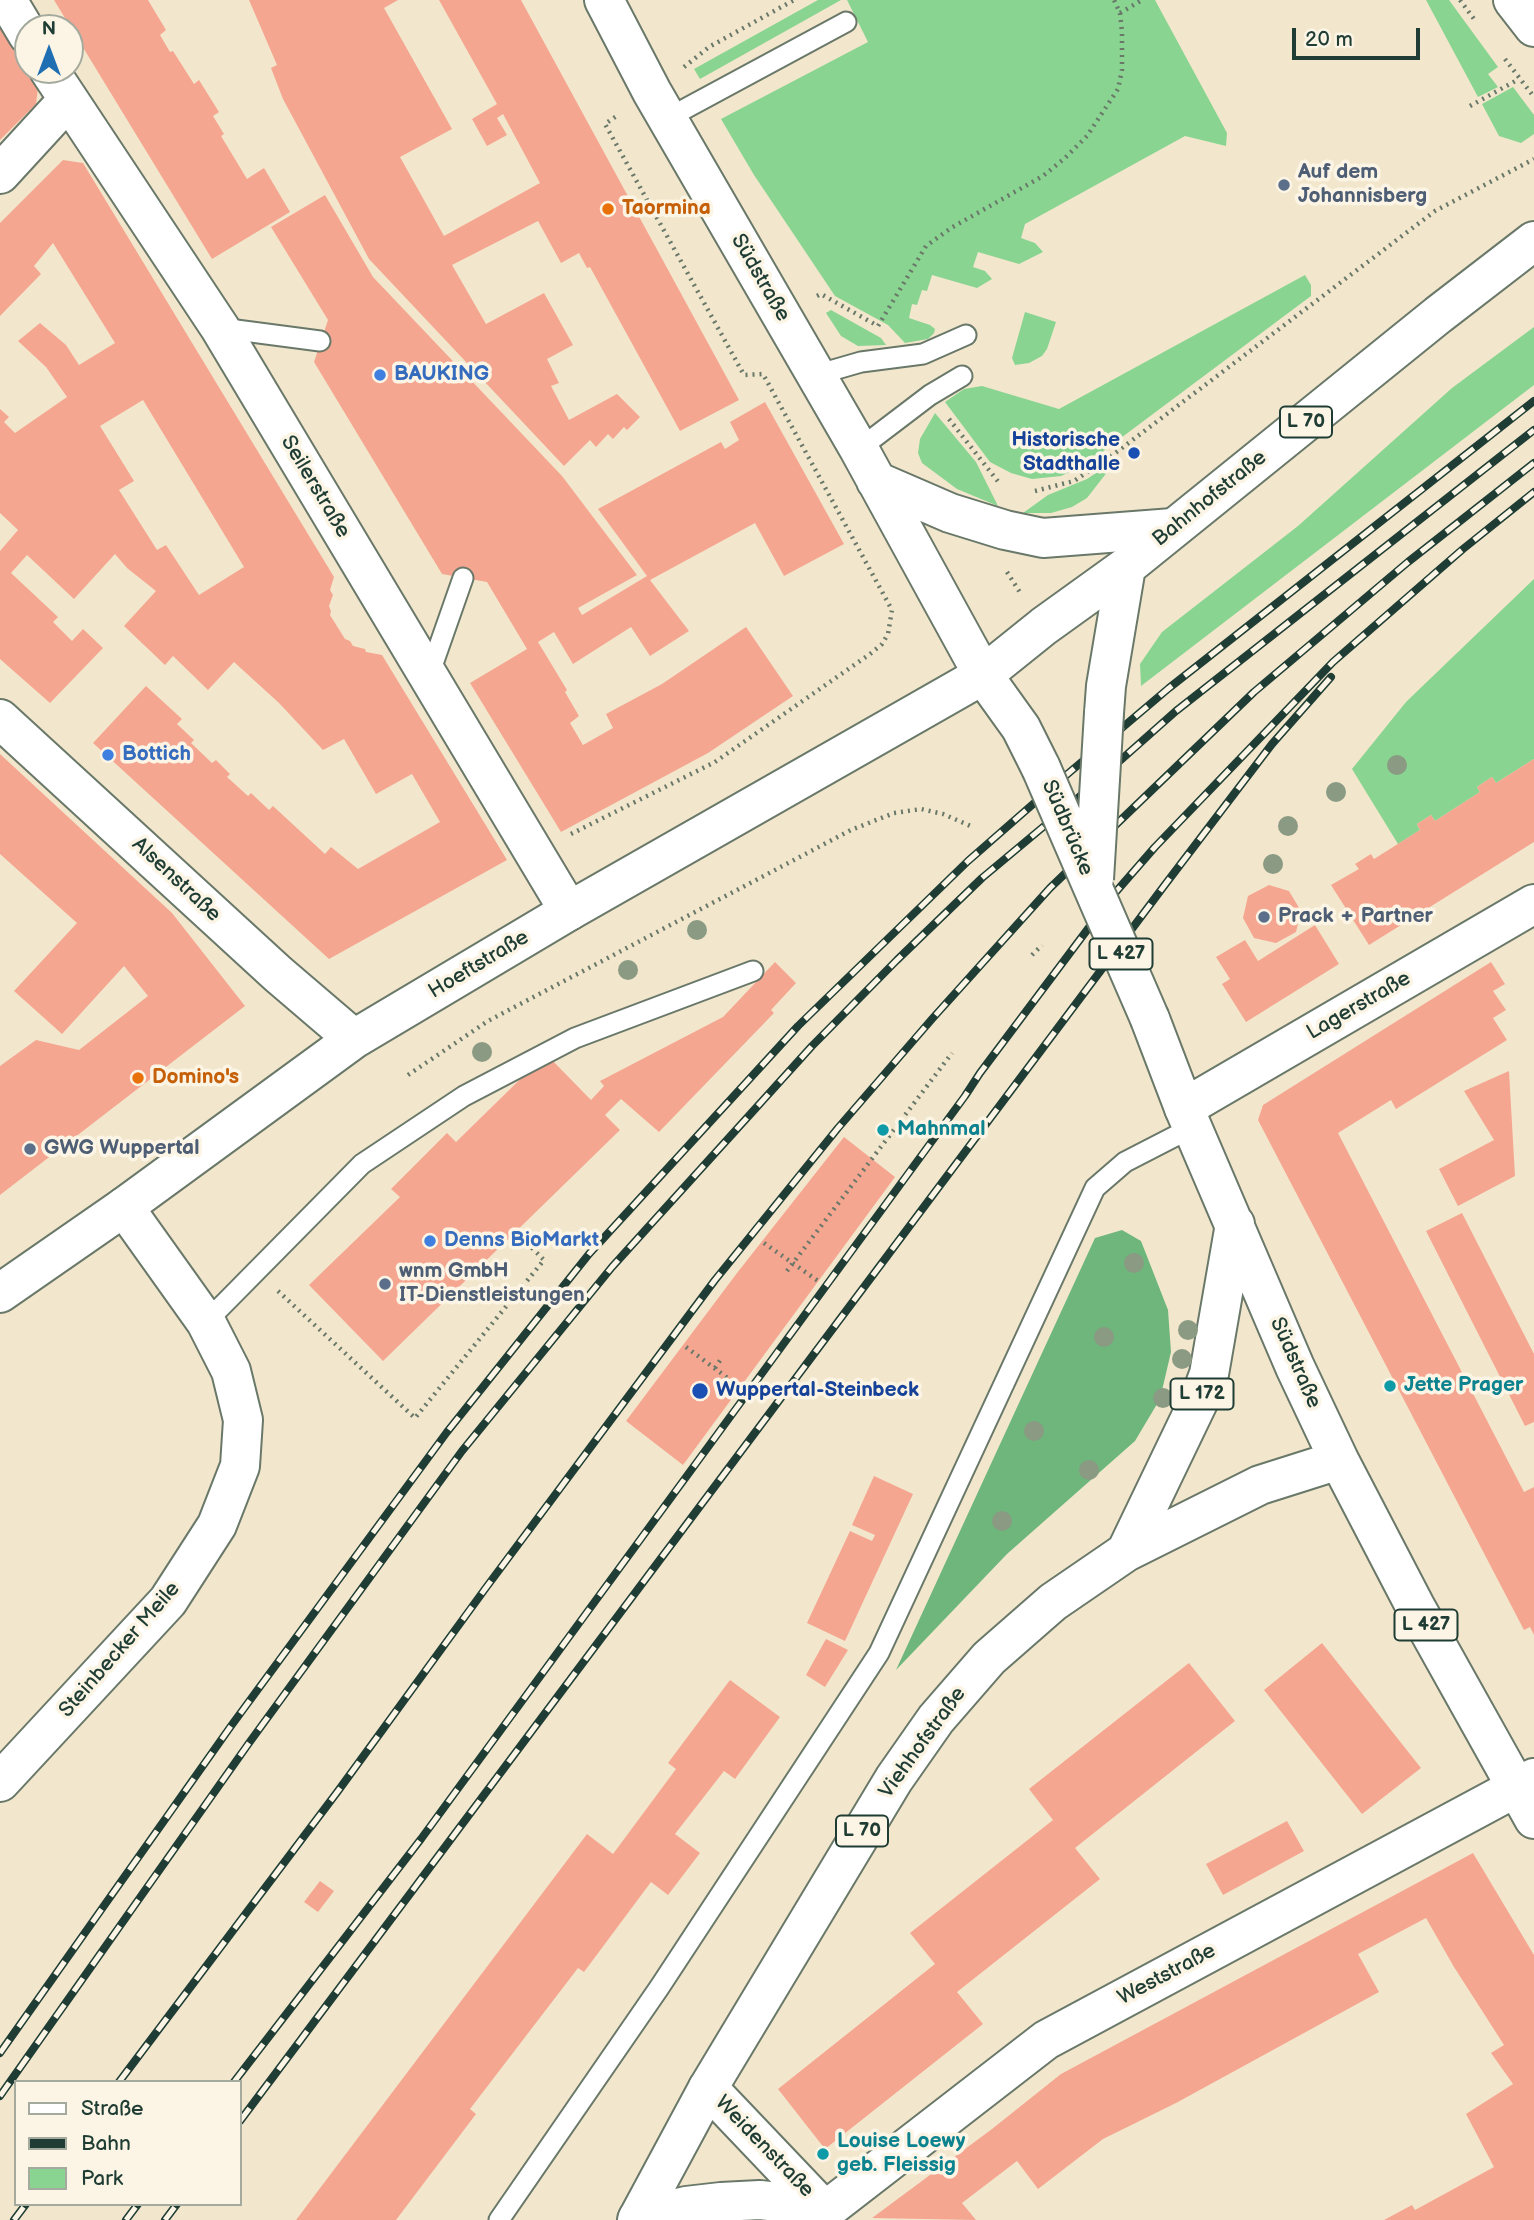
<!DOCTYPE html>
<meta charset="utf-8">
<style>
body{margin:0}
#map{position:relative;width:1534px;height:2220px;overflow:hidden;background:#f2e7cc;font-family:"Balsamiq Sans",sans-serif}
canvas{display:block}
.legend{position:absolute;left:14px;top:2080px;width:228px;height:126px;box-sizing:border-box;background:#fcf5e5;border:2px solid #a4ab9e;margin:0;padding:9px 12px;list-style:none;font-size:21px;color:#1f3d34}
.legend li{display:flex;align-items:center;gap:14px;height:35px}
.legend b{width:35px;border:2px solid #a4ab9e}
.north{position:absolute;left:14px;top:14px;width:70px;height:70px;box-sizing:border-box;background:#fcf5e5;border:2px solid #a4ab9e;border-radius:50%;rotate:0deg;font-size:19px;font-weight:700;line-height:28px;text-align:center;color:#1f3d34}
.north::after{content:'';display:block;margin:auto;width:24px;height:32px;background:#1f6fb2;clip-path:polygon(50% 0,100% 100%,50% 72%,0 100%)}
.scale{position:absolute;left:1292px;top:28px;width:128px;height:32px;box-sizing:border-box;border:4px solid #1f3d34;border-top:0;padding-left:9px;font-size:21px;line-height:24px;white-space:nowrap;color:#1f3d34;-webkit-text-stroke:5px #fcf5e5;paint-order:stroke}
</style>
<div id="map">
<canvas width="1534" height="2220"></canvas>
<ul class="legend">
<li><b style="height:9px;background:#fff"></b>Straße</li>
<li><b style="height:9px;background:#1f3d34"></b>Bahn</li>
<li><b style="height:19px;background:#89d491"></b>Park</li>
</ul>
<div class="north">N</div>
<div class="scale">20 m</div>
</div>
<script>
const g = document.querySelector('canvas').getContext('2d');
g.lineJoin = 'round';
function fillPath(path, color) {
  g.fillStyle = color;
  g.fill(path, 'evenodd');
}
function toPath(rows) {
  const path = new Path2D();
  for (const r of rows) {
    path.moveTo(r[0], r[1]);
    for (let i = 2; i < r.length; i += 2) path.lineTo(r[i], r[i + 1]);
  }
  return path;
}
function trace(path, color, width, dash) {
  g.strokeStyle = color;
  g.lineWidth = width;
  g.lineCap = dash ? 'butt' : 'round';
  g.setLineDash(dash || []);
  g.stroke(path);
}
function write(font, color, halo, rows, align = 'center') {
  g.font = font + ' "Balsamiq Sans",sans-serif';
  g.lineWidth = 7;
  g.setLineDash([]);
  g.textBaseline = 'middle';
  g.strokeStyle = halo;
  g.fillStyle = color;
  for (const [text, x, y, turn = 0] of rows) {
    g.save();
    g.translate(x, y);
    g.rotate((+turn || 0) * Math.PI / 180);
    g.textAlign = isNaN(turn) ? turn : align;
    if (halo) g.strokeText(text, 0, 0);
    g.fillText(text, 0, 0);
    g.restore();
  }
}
const green = toPath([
 [818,0,841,0,700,79,694,69],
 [847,0,1155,0,1227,133,1226,146,1185,136,1025,224,1021,238,1035,243,1043,252,1019,264,978,252,973,267,985,271,992,279,977,288,932,275,927,291,922,290,917,305,912,304,909,318,930,325,935,329,934,333,928,339,905,343,888,325,835,296,754,175,721,119,868,42],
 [1426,0,1449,0,1498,67,1488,74,1498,87,1478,97],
 [1513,87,1534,115,1534,134,1521,143,1499,136,1482,104],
 [1305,275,1311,285,1311,296,1086,464,1061,476,1032,479,1011,473,990,462,945,402,964,389,982,386,1059,409],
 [831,310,881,338,886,345,858,346,841,336,826,313],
 [1025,312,1056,322,1047,349,1042,356,1029,363,1015,365,1012,358],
 [1534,327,1534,385,1141,686,1140,664,1162,632,1298,526,1452,388],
 [935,413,976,462,998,506,957,489,922,463,918,453,920,439],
 [1105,467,1108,471,1087,498,1072,507,1051,513,1023,513,1048,495,1087,479],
 [1534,579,1534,759,1496,783,1492,777,1477,787,1480,792,1435,821,1431,815,1417,824,1420,830,1398,844,1352,769,1406,702]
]);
const forest = toPath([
 [1122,1230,1141,1241,1168,1310,1171,1352,1160,1399,1135,1441,1007,1554,896,1670,1095,1238]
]);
const building = toPath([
 [54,0,148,0,166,30,160,35,170,52,173,51,194,84,199,80,219,112,213,116,224,134,221,136,247,179,264,168,290,212,212,259],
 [249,0,398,0,384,8,452,129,400,157,444,236,540,183,503,114,497,118,507,135,487,146,472,119,497,104,439,0,521,0,739,400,680,431,590,267,587,268,579,253,561,263,538,221,452,265,486,324,544,293,573,345,547,359,559,383,551,386,569,420,617,394,640,417,627,430,624,427,613,439,608,434,596,447,590,440,564,466,369,259,283,99,271,68,277,65],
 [0,28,38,88,36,104,0,140],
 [63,160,83,163,334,577,330,590,333,595,329,606,331,611,330,615,345,639,350,641,353,646,365,649,366,652,382,655,507,860,329,959,93,743,146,686,182,719,177,724,194,740,191,743,212,763,216,760,230,774,227,777,248,796,251,793,269,810,273,806,325,854,331,847,358,869,440,822,412,774,376,794,344,739,323,750,279,703,234,662,208,690,173,656,165,665,124,626,156,591,127,568,115,554,74,599,27,555,11,573,58,617,53,622,72,641,83,629,103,648,50,703,0,659,0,551,18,530,0,513,0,409,9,417,4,422,15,433,67,397,46,367,18,341,40,323,66,345,79,365,115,343,53,243,34,266,41,274,0,316,0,223],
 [143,400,244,567,199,595,166,545,157,550,119,490,134,481,100,426],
 [325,195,373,277,562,476,637,575,578,608,582,615,647,576,598,509,721,442,725,449,739,440,730,422,765,402,844,544,784,576,755,523,650,580,689,631,650,656,631,627,573,664,554,632,538,642,567,690,565,692,579,716,570,723,583,745,613,728,606,714,662,684,746,627,793,696,708,753,561,832,470,683,527,649,487,582,442,574,314,362,328,320,271,227],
 [0,754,172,913,245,1006,0,1195,0,1066,36,1040,79,1050,148,996,124,966,62,1034,14,991,77,923,0,854],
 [1534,759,1534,842,1369,945,1331,885,1359,869,1355,864,1371,854,1374,859,1420,830,1417,824,1431,815,1435,821,1480,792,1477,787,1492,777,1496,783],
 [1269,885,1289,891,1301,911,1296,932,1276,943,1254,938,1243,918,1248,896],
 [1315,925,1339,964,1246,1022,1222,984,1230,979,1216,957,1245,940,1258,961],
 [775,962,796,983,771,1010,774,1013,659,1132,621,1099,605,1115,620,1130,383,1361,309,1285,400,1197,391,1189,447,1133,456,1142,546,1054,591,1100,604,1086,600,1081,723,1017],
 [1491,962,1505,984,1493,991,1506,1010,1493,1018,1507,1040,1396,1109,1391,1100,1338,1133,1524,1492,1534,1487,1534,1635,1530,1627,1524,1630,1258,1120,1263,1105],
 [1509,1071,1515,1176,1458,1206,1439,1169,1494,1140,1464,1091],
 [844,1137,895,1177,683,1465,626,1421,737,1273],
 [1462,1213,1534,1354,1534,1422,1525,1426,1426,1231],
 [874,1476,913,1494,845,1641,807,1623,850,1531,872,1541,875,1535,852,1525],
 [826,1639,848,1650,825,1687,806,1675],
 [1322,1643,1421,1768,1362,1814,1264,1690],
 [1189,1663,1235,1721,1075,1848,1100,1879,957,1992,983,2024,825,2149,778,2089,935,1964,910,1933,1053,1820,1029,1789],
 [730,1680,780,1717,735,1779,724,1771,675,1834,700,1853,668,1895,651,1882,584,1972,578,1968,470,2109,476,2114,396,2220,296,2220,587,1834,613,1854,676,1769,668,1763],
 [1287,1821,1304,1851,1223,1895,1206,1864],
 [1473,1853,1534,1955,1534,2220,1384,2220,1412,2205,1415,2210,1494,2167,1466,2114,1513,2084,1491,2053,1504,2045,1454,1967,1426,1918,1358,1954,1379,1992,1176,2103,1103,2139,1038,2189,1017,2161,962,2203,976,2220,872,2218,992,2129,1061,2074],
 [320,1881,334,1891,318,1912,304,1902]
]);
const path = toPath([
 [1460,0,1474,19],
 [1120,13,1142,0],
 [1505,59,1534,97],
 [684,67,709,47,794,0],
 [1470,106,1519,79],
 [817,296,821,294,878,326,926,246,951,228,1043,176,1065,158,1087,136,1118,89,1122,70,1122,32,1120,13,1114,0],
 [949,419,1000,484],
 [1035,491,1074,481,1114,454,1435,211,1534,159],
 [1007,572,1021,594],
 [571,834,715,762,870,654,882,644,888,634,892,610,763,374,744,375,605,124,618,115],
 [1032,955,1042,945],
 [408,1075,488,1021,851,830,894,813,921,809,943,814,973,827],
 [764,1243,821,1283],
 [787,1271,952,1053],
 [278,1291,415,1418,544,1260,527,1243,533,1237],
 [686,1347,745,1391],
 [715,1368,721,1359]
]);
const lane = toPath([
 [668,118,846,22],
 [221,328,320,341],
 [816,375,861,362,923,354,966,335],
 [859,449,930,395,962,376],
 [429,675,463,578],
 [206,1322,362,1164,464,1096,575,1038,753,971],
 [499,2220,659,1988,879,1653,1095,1188,1125,1162,1193,1127]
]);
const street = toPath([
 [7,0,28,35],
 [1513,0,1534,27],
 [49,70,220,328,569,911],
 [0,174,67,101],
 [1184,1108,1534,904],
 [0,1782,168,1601,217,1525,240,1466,243,1420,231,1371,206,1322,124,1207],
 [708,2088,827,2213],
 [825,2211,1046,2040,1534,1778],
 [638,2218,686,2206,721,2202,760,2200,821,2207]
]);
const secondary = toPath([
 [876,481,950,513,1005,530,1043,538,1173,528],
 [0,719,278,974,354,1039],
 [0,1293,124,1207,354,1039,569,911,983,675,859,449,652,92,604,0]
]);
const primary = toPath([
 [1104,713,1106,686,1126,567],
 [1041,768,1021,728,983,675,1044,626,1126,567,1438,315,1534,241],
 [1150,1019,1184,1108,1295,1367,1339,1460,1415,1606,1534,1819],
 [1126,1552,1201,1396,1209,1374,1235,1224],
 [637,2220,708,2088,894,1779,936,1719,989,1658,1053,1602,1126,1552,1260,1485,1339,1460]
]);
const rail = toPath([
 [0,2053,231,1726,447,1432,589,1254,798,1026,968,861,1064,777,1169,688,1534,401],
 [119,2082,338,1791,485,1589,715,1280,838,1128,932,1019,1050,888,1254,692,1408,562,1534,463],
 [234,2082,421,1839,965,1096,980,1073,1114,894,1155,847,1333,662,1463,549,1534,492],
 [0,2096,249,1743,462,1451,612,1267,812,1046,897,960,982,878,1079,797,1176,711,1534,430],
 [240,2121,1164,886,1272,744,1331,677],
 [14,2220,26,2204],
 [126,2220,138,2204],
 [165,2220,177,2204]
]);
const primaryBridge = toPath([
 [1041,768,1150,1019],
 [1094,879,1104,713]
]);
const trees = [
 [1397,765],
 [1336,792],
 [1288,826],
 [1273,864],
 [697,930],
 [628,970],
 [482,1052],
 [1134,1263],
 [1188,1330],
 [1104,1337],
 [1182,1359],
 [1163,1398],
 [1034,1431],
 [1089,1470],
 [1002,1521]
];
const markers = [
 [1284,185,7,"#5c6f8a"],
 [608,209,7,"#e8710a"],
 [380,375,7,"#3f7fe0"],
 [1134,453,7,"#1a4fb4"],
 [108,755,7,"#3f7fe0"],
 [1264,917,7,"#5c6f8a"],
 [138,1078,7,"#e8710a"],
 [883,1130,7,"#0f9aa8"],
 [30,1149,7,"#5c6f8a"],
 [430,1241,7,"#3f7fe0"],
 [385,1284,7,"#5c6f8a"],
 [1390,1386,7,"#0f9aa8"],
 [700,1391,9,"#1a4fb4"],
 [823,2154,7,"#0f9aa8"]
];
const shields = [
 [1306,422,52],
 [1121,954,63],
 [1202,1394,63],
 [1426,1625,63],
 [862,1831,52]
];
const shieldNames = [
 ["L 70",1306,422],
 ["L 427",1121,954],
 ["L 172",1202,1394],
 ["L 427",1426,1625],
 ["L 70",862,1831]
];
const serviceNames = [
 ["Auf dem",1298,173],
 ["Johannisberg",1298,197],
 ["Prack + Partner",1278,917],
 ["GWG Wuppertal",44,1149],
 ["wnm GmbH",399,1272],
 ["IT-Dienstleistungen",399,1296]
];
const foodNames = [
 ["Taormina",622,209],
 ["Domino's",152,1078]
];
const streetNames = [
 ["Südstraße",760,278,60],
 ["Seilerstraße",315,487,59],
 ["Bahnhofstraße",1210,499,-39],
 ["Südbrücke",1067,828,67],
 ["Alsenstraße",176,880,43],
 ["Hoeftstraße",479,965,-31],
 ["Lagerstraße",1359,1006,-30],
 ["Südstraße",1295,1363,66],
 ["Steinbecker Meile",120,1650,-49],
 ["Viehhofstraße",923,1743,-54],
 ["Weststraße",1167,1975,-28],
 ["Weidenstraße",764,2147,46]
];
const shopNames = [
 ["BAUKING",394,375],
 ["Bottich",122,755],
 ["Denns BioMarkt",444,1241]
];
const transitNames = [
 ["Historische",1120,441],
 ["Stadthalle",1120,465],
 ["Wuppertal-Steinbeck",716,1391,"left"]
];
const cultureNames = [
 ["Mahnmal",897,1130],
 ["Jette Prager",1404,1386],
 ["Louise Loewy",837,2142],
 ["geb. Fleissig",837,2166]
];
fillPath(green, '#89d491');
fillPath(forest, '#6eb67b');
fillPath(building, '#f5a691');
trace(lane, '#697869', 23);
trace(street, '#697869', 42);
trace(secondary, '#697869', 42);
trace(primary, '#697869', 42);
trace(path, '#697869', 4.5, [2, 5]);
trace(lane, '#fff', 19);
trace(street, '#fff', 38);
trace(secondary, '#fff', 38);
trace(primary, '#fff', 38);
trace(rail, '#1f3d34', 8);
trace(rail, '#fcf5e5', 5, [16]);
trace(primaryBridge, '#697869', 42, []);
trace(primaryBridge, '#fff', 38);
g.fillStyle = '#8a9a83';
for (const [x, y] of trees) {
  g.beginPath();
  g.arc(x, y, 10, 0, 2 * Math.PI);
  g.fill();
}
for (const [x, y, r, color] of markers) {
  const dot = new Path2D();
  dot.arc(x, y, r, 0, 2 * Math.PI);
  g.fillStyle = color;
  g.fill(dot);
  trace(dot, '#fcf5e5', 2.5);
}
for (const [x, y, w] of shields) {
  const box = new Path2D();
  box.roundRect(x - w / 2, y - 15.5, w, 31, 5);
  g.fillStyle = '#fcf5e5';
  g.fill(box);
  trace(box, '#1f3d34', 2);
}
write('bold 19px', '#1f3d34', null, shieldNames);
write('bold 21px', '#4e5e75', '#fcf5e5', serviceNames, 'left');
write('bold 21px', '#c56008', '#fcf5e5', foodNames, 'left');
write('21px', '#1f3d34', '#fcf5e5', streetNames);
write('bold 21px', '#366cbe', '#fcf5e5', shopNames, 'left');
write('bold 21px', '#164399', '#fcf5e5', transitNames, 'right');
write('bold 21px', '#0d838f', '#fcf5e5', cultureNames, 'left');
</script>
